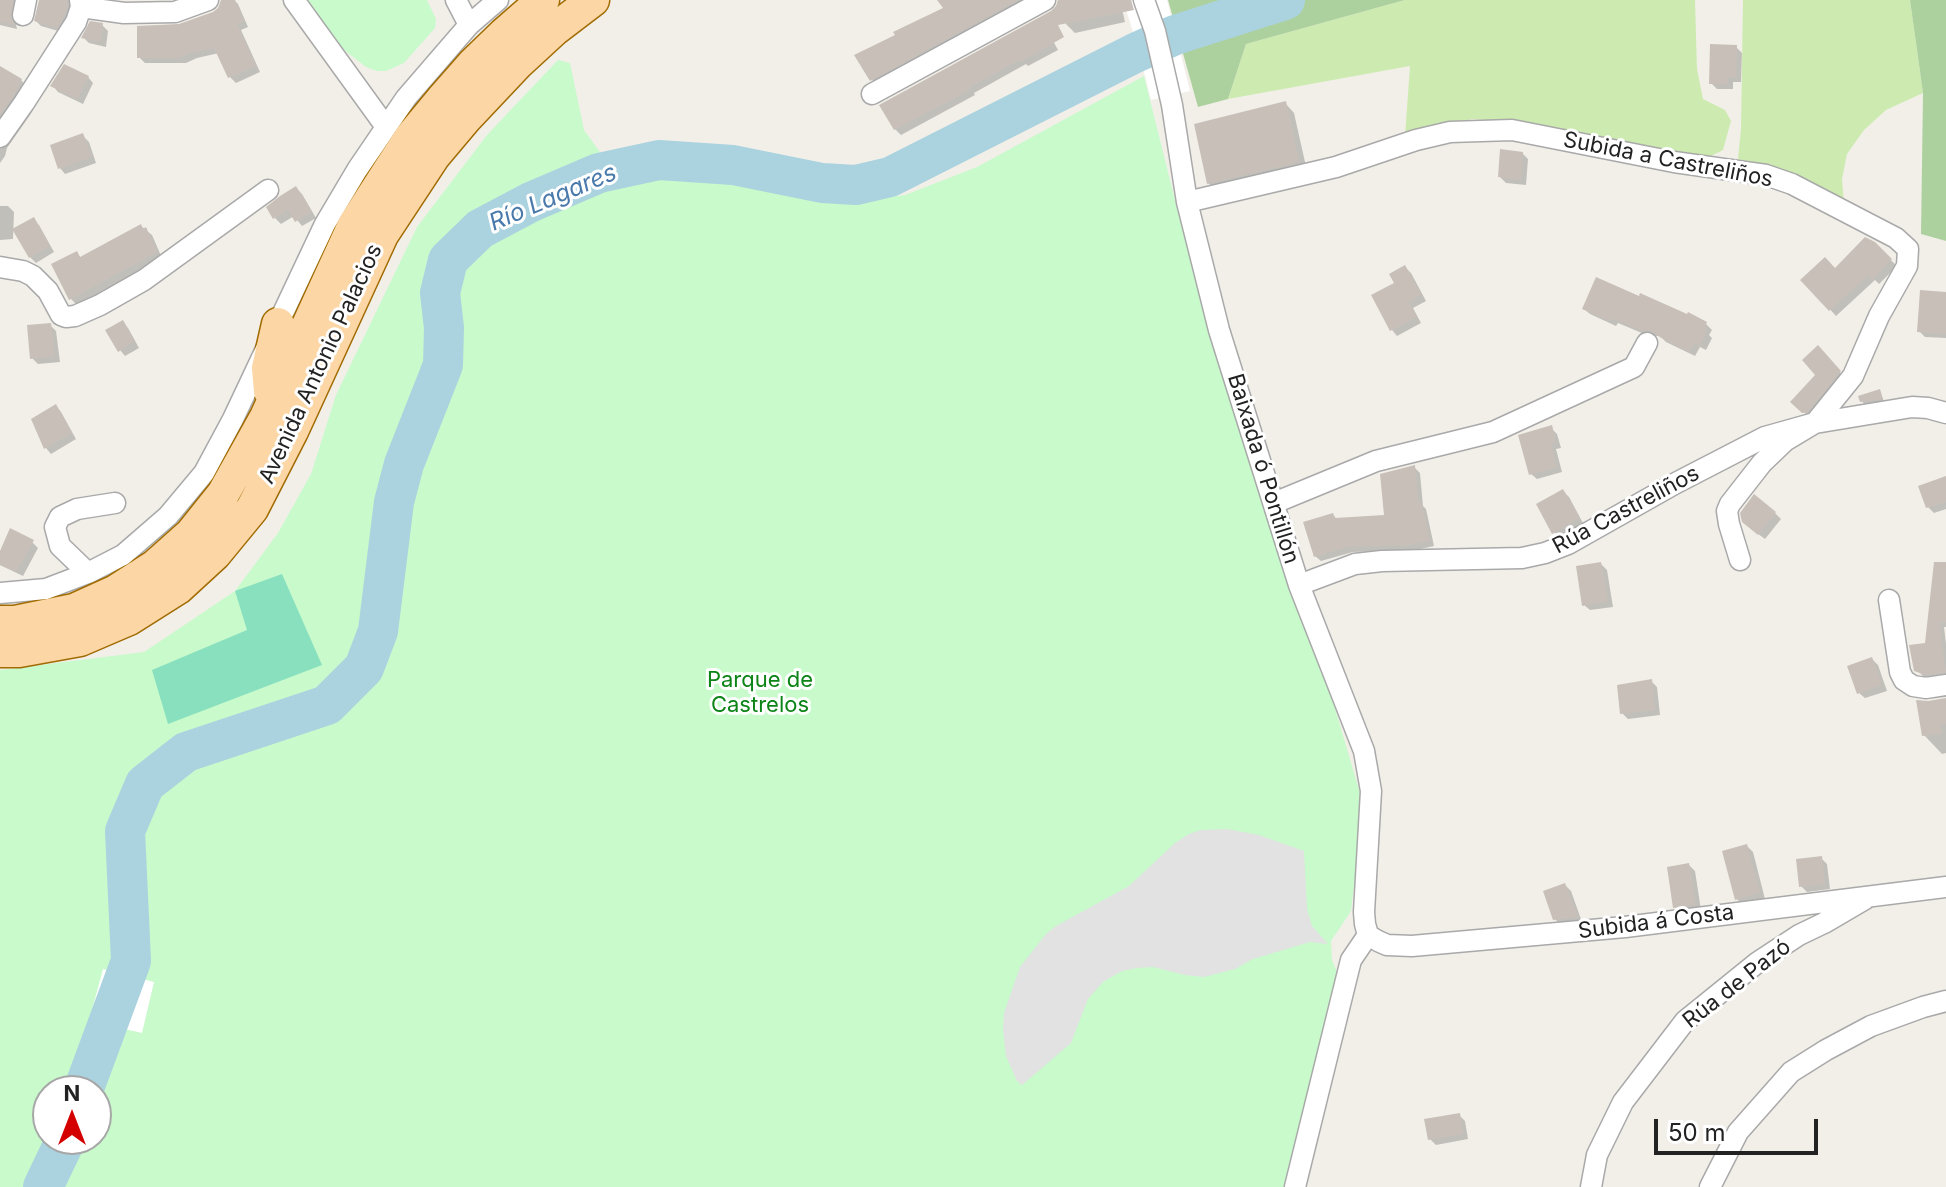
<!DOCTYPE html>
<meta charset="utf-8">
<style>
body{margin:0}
#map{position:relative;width:1946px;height:1187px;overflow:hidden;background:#f2efe9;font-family:Inter,sans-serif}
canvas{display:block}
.north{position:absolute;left:32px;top:1075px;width:80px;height:80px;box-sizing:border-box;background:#fff;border:2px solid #a7a7a7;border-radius:50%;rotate:0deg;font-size:22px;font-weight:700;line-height:32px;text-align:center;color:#222}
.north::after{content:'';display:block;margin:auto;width:28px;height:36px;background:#d40000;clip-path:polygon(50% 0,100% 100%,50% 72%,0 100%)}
.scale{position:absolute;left:1654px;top:1119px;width:164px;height:36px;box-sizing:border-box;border:4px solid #222;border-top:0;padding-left:10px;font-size:24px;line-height:28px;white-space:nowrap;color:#222;-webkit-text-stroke:6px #fff;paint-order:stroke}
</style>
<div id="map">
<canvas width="1946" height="1187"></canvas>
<div class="north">N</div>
<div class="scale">50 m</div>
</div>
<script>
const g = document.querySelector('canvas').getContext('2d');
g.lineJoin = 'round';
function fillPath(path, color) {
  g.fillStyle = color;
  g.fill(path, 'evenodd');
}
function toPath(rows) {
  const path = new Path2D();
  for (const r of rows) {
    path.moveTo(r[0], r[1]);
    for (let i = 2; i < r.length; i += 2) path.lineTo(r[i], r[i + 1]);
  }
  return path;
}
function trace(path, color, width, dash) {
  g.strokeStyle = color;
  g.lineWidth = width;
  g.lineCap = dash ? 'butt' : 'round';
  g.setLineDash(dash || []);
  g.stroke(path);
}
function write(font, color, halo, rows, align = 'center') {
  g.font = font + ' Inter,sans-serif';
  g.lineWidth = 6;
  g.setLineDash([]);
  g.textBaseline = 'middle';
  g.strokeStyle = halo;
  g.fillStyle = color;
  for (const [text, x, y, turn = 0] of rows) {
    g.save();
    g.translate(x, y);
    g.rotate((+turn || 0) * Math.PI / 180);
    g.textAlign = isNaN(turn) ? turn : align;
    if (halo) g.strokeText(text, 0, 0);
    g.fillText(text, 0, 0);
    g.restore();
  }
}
const grass = toPath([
 [1405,0,1695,0,1697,69,1703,99,1725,110,1731,121,1723,150,1707,158,1521,123,1472,119,1405,136,1410,66,1228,99,1246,44],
 [1743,0,1910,0,1923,93,1886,110,1864,130,1847,154,1842,179,1844,204,1787,173,1738,159,1741,129]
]);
const forest = toPath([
 [1168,0,1405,0,1246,44,1228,99,1198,107],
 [1910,0,1946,0,1946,241,1921,234,1923,93]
]);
const park = toPath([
 [298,0,427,0,436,19,435,28,404,63,386,71,377,71,366,67,344,50],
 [558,60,570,63,584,130,621,181,663,177,726,177,842,204,905,195,977,167,1144,76,1179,216,1218,362,1289,588,1334,705,1360,793,1358,851,1351,911,1331,941,1332,960,1338,974,1288,1187,0,1187,0,670,144,652,235,591,278,533,311,474,336,395,417,227,487,135],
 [48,1091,96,1091,96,1139,48,1139]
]);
const pitch = toPath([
 [282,574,322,665,168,724,152,670,247,630,235,591]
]);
const parking = toPath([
 [1227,829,1259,835,1304,851,1307,909,1312,926,1328,944,1310,942,1253,959,1235,969,1204,977,1185,975,1153,967,1137,968,1122,971,1103,982,1088,999,1071,1043,1022,1085,1017,1081,1006,1056,1003,1030,1004,1013,1020,967,1046,934,1056,926,1129,886,1175,843,1189,834,1201,830]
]);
const pier = toPath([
 [1138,0,1167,0,1190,91,1151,100,1138,48,1124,3],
 [103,969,154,982,142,1033,89,1021]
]);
const shadow = toPath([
 [0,0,19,0,15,20,17,29,0,25],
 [40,0,73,0,72,12,62,32,41,26,36,21],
 [229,0,234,0,238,4,248,27,241,30,260,72,236,83,230,77,219,53,197,58,186,63,145,63,139,57,180,26,214,14],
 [945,0,1031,0,877,85,871,79,946,9],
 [1059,0,1120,0,1125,22,1075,33,1065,23],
 [102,25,108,31,106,47,89,43,84,38],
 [1045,26,1058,50,1028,66,1026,64,974,93,975,95,901,135,895,129],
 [1736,47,1742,53,1741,82,1733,82,1733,89,1717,89,1711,83],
 [0,74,21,80,39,99,30,115,7,148,5,156,0,163],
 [88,77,93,83,83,104,58,92,53,86],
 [1285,103,1294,113,1307,171,1218,192,1208,183],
 [83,136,89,142,96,163,65,174,60,168],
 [1522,153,1528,159,1526,185,1506,183,1500,177],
 [296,188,302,194,316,218,302,226,294,216,281,224,275,218],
 [0,206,8,206,14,212,13,239,0,240],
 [33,220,39,225,54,252,36,263,30,257],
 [141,226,152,235,162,258,77,305,71,299,77,254,82,259],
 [1873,243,1897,266,1879,284,1875,280,1836,316,1803,280,1835,270],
 [1405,267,1411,273,1426,301,1413,308,1421,323,1397,336,1392,330,1397,284],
 [1946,294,1946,338,1925,337,1919,331],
 [1640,299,1706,324,1712,330,1709,335,1712,338,1706,350,1700,347,1695,356,1666,342,1660,336,1649,336,1618,323,1616,326,1590,314,1584,309],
 [122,322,128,328,139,348,125,356,120,350],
 [50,325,56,331,60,362,38,364,32,358],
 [1818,348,1845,378,1810,418,1793,402,1818,375],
 [1879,391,1884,401,1864,404,1862,401],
 [56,406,61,412,76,439,51,454,46,448,34,420],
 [1551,428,1557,434,1561,448,1556,449,1562,472,1537,479,1531,474],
 [1414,467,1420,473,1423,506,1426,509,1434,546,1411,551,1410,550,1353,552,1321,561,1315,556,1333,515,1338,520,1386,517],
 [1946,479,1946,509,1934,513,1928,507],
 [1563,491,1569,497,1584,525,1560,538,1554,532],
 [1775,513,1781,519,1765,539,1750,528],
 [32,542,38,548,23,576,0,565,0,556],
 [1601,564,1607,570,1613,607,1590,610,1584,605],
 [1946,597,1946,627,1944,627,1946,644,1946,678,1926,679,1914,667,1927,645],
 [1872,659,1878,665,1887,691,1865,698,1859,693],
 [1651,681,1657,687,1660,715,1628,719,1622,713],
 [1946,700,1946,753,1942,754,1924,735],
 [1747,846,1753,852,1765,899,1742,905,1737,899],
 [1821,858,1827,864,1830,889,1807,892,1801,886],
 [1689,865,1695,871,1701,910,1681,913,1675,907],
 [1565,885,1571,891,1582,922,1561,925,1555,919],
 [1459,1115,1465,1121,1468,1139,1436,1145,1430,1139]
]);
const river = toPath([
 [83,1091,131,961,125,831,145,784,186,752,327,705,364,668,378,631,394,502,404,464,443,365,444,328,440,293,448,260,480,229,531,202,599,173,659,160,733,165,822,183,856,185,890,177,1135,53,1175,35,1285,0],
 [43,1187,66,1139]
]);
const building = toPath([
 [0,0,13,0,11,18,15,25,0,22],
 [39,0,67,0,68,6,64,16,57,28,34,21],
 [221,0,235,0,244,21,237,24,256,66,228,78,214,48,190,53,179,58,137,58,137,26,179,24,213,12,218,8],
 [937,0,1018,0,870,81,854,55,895,35,893,32,943,8],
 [1058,0,1131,0,1134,10,1058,25,1064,37,1020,62,1019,60,970,87,971,89,894,130,879,105,1051,11,1056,6],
 [90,21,103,23,100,42,81,38],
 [1710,44,1737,45,1736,77,1728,77,1728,84,1709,84],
 [64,64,89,76,77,99,50,86],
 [0,66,22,79,13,97,0,114],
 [1286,101,1299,162,1207,184,1194,124],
 [83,133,92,157,58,169,50,145],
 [1500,149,1523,152,1521,180,1498,177],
 [296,186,312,212,295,222,288,210,273,219,266,207,280,196],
 [34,217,50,246,29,258,12,229],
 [141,224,143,229,146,227,157,252,69,300,51,264,77,251,80,257],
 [1865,237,1875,242,1892,259,1872,280,1868,275,1829,311,1800,280,1825,257,1835,268],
 [1405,265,1421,295,1409,302,1417,317,1390,331,1371,295,1394,283,1389,274],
 [1596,277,1639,296,1640,293,1687,314,1688,312,1707,322,1704,329,1707,330,1700,346,1694,343,1689,352,1658,336,1652,331,1642,331,1612,318,1610,321,1582,309],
 [1920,290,1946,292,1946,334,1917,332],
 [123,320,135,341,118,352,105,330],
 [51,323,55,356,30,359,27,325],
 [1818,345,1841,371,1808,412,1802,413,1790,402,1815,375,1802,360],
 [1880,389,1883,399,1860,402,1858,396],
 [56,404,72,433,44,449,31,419],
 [1552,425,1556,442,1551,444,1557,467,1529,475,1518,435],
 [1415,465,1418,502,1421,501,1430,541,1404,546,1403,545,1346,547,1314,557,1303,522,1333,513,1335,518,1384,515,1380,474],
 [1946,476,1946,502,1926,508,1918,486],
 [1563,489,1580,518,1552,534,1536,504],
 [1754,494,1776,512,1758,535,1742,522,1740,513],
 [10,528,34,540,16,572,0,565,0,551],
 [1601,562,1608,601,1582,606,1576,566],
 [1934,562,1946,562,1946,623,1939,622,1946,672,1926,675,1914,671,1909,645,1925,643],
 [1872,657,1882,685,1857,694,1847,666],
 [1652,679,1655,710,1620,714,1617,685],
 [1946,698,1946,724,1940,725,1942,734,1922,736,1916,700,1928,701],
 [1747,844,1760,893,1735,900,1722,851],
 [1822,856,1825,884,1799,887,1796,859],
 [1689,863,1696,905,1673,908,1667,867],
 [1565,883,1578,917,1553,920,1543,891],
 [1460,1113,1463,1134,1428,1140,1424,1119]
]);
const street = toPath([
 [294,0,386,127],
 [456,0,469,25],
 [1144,0,1155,31,1172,105,1187,202,1219,330,1299,585,1364,751,1371,791,1364,912,1365,924,1368,935],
 [81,7,124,13,175,12,208,0],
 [23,15,26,0],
 [872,94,1045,0],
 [0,137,24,103,76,22,81,7,80,0],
 [1187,202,1336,167,1416,140,1450,132,1512,130,1674,162,1766,175,1792,184,1896,238,1908,249,1907,266,1879,316,1853,376,1815,423,1785,441,1762,463,1730,504,1727,511,1729,524,1740,560],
 [0,267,23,271,33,276,48,291,61,315,66,317,75,316,100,305,144,280,268,190],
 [1274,503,1376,461,1493,432,1634,367,1647,343],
 [88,573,60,546,55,527,60,517,77,509,115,503],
 [1299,585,1355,564,1382,561,1522,558,1545,553,1568,544,1676,483,1765,437,1815,423,1912,407,1928,408,1946,413],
 [0,593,46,589,88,573,123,555,168,516,204,473,233,419,325,224,357,170,406,98,469,25,498,0],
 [1889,600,1900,672,1904,680,1913,686,1926,688,1946,685],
 [1368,935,1378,941,1387,945,1412,946,1625,927,1946,887],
 [1295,1187,1348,972,1351,960,1368,935],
 [1591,1187,1597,1155,1623,1102,1685,1021,1758,962,1799,935,1824,923,1865,899],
 [1710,1187,1738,1132,1791,1072,1826,1050,1871,1026,1923,1007,1946,1001]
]);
const primary = toPath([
 [270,391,268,368,278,324],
 [0,622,15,622,74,610,116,591,155,566,191,534,223,494,266,417,354,225,410,138,444,97,473,64,504,34,543,0],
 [0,651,19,651,80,640,129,619,178,588,215,554,252,509,292,431,382,235,434,156,466,118,517,64,555,29,593,0]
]);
const streetNames = [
 ["Subida a Castreliños",1668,160,11],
 ["Avenida Antonio Palacios",321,364,-65],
 ["Baixada ó Pontillón",1263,469,73],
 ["Rúa Castreliños",1626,510,-28],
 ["Subida á Costa",1656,922,-7],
 ["Rúa de Pazó",1737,984,-38]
];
const parkNames = [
 ["Parque de",760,680],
 ["Castrelos",760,705]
];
const waterNames = [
 ["Río Lagares",553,198,-23]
];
fillPath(grass, '#cdebb0');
fillPath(forest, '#add19e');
fillPath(park, '#c8facc');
fillPath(pitch, '#88e0be');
fillPath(parking, '#e2e2e2');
fillPath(pier, '#fff');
fillPath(shadow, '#0003');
trace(river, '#aad3df', 40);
fillPath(building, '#c7bfb8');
trace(street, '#a9a9a9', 23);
trace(primary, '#a06b00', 35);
trace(street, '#fff', 20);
trace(primary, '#fcd6a4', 32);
write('22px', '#222', '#fff', streetNames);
write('22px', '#0c8416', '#fff', parkNames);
write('italic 24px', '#4a7aab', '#fff', waterNames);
</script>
